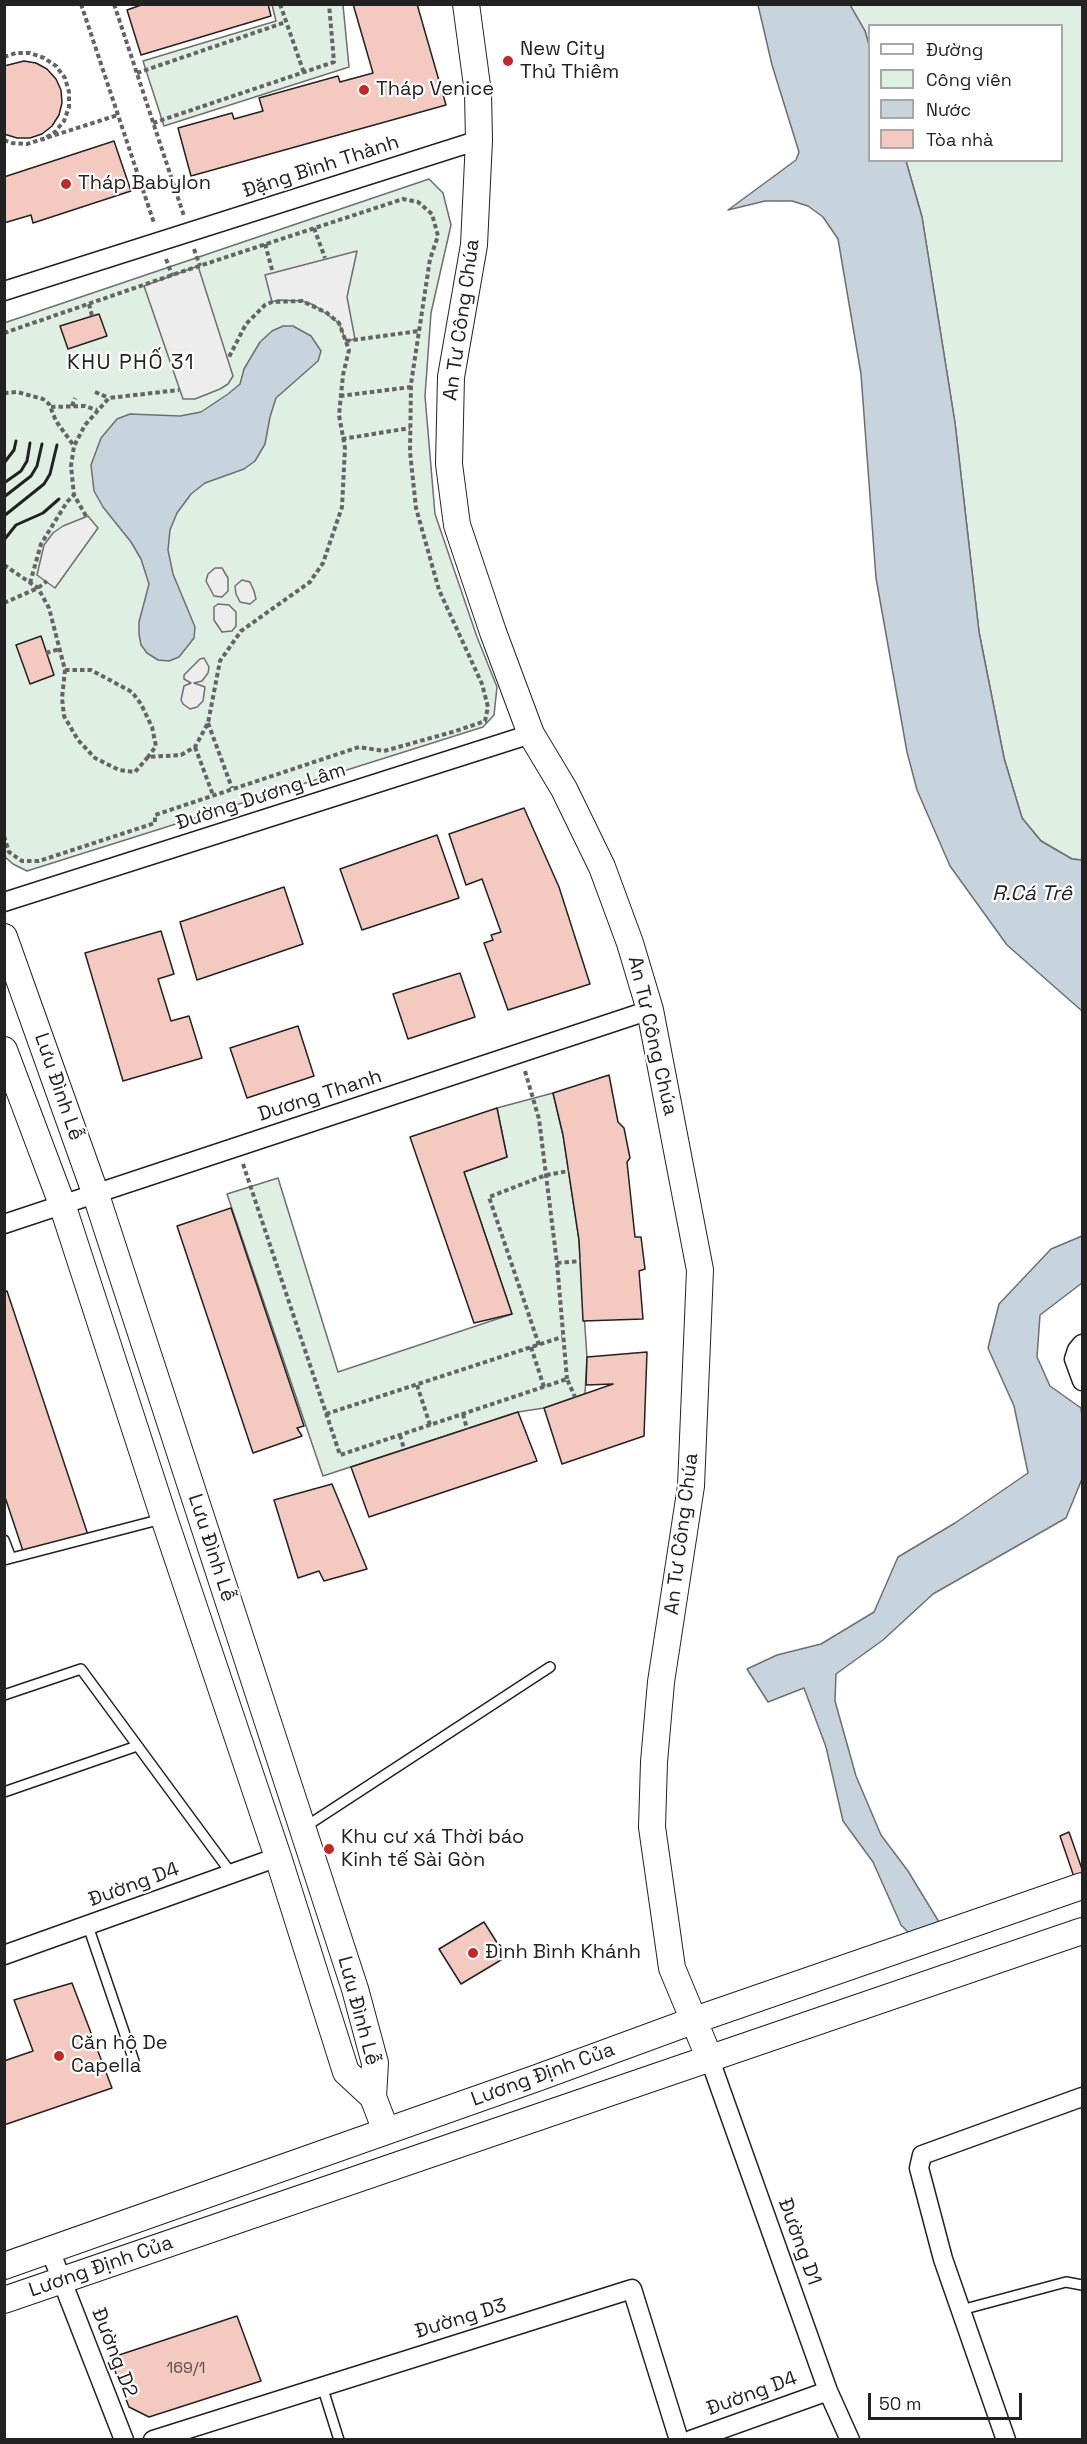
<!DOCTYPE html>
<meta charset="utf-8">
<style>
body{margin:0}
#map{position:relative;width:1087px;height:2444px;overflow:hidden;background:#fff;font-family:"Space Grotesk",sans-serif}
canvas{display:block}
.frame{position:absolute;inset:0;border:6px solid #222;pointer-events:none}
.legend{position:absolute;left:868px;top:24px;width:195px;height:138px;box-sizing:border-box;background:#fff;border:2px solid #a7a7a7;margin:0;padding:8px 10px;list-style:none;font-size:18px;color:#222}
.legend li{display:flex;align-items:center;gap:12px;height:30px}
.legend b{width:30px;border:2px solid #a7a7a7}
.scale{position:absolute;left:868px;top:2393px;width:154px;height:27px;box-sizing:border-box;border:3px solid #222;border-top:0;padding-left:8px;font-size:18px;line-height:21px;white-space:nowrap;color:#222;-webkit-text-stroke:4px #fff;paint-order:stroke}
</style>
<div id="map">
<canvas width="1087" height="2444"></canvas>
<div class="frame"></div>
<ul class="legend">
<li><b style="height:8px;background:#fff"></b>Đường</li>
<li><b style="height:16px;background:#e0efe3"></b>Công viên</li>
<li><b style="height:16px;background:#c7d3dd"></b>Nước</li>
<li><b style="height:16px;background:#f3c9c0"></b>Tòa nhà</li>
</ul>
<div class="scale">50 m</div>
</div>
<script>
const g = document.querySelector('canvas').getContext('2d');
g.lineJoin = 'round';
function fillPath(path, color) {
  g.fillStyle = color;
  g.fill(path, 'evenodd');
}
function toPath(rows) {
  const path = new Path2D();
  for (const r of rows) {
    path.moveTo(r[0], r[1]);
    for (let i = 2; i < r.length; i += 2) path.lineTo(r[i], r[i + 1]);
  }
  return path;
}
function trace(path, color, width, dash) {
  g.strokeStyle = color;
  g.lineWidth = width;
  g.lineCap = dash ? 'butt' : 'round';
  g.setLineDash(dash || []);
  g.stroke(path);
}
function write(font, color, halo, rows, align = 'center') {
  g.font = font + ' "Space Grotesk",sans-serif';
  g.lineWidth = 4.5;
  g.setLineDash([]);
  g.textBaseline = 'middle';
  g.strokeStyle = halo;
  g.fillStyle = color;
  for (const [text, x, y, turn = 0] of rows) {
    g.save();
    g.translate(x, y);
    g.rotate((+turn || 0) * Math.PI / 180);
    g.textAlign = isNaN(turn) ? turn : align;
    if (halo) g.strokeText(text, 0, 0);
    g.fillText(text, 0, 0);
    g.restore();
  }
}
const green = toPath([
 [272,5,343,5,349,67,164,126,143,61,276,21,272,5],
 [850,5,1082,5,1082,860,1072,859,1041,841,1022,818,1004,758,979,632,955,423,922,217,906,161,1062,160,1062,26,870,26,869,45,865,31,850,5],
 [429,179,443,193,451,225,431,313,425,396,435,514,477,637,497,687,494,715,483,727,27,871,13,864,4,856,4,323,429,179],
 [553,1093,563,1135,579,1240,587,1357,585,1394,544,1408,518,1412,323,1476,227,1194,278,1178,338,1372,512,1314,464,1172,507,1157,497,1108,553,1093]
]);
const parking = toPath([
 [357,251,347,297,355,339,346,341,339,323,314,305,302,301,278,300,272,302,265,275,357,251],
 [198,266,233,376,228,384,220,389,195,399,183,399,144,286,198,266],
 [88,516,98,528,55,588,37,575,44,545,53,533,63,526,88,516],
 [215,568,222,568,228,578,228,591,222,597,214,596,206,581,208,574,215,568],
 [242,580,250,582,254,591,256,599,250,604,240,602,236,594,235,586,242,580],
 [218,604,229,605,236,612,236,626,232,631,222,632,214,620,214,607,218,604],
 [204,658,209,667,208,673,202,681,194,683,205,687,203,701,197,707,190,709,183,704,181,700,184,686,191,683,184,679,184,675,200,659,204,658]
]);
const water = toPath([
 [758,5,850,5,865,31,869,45,870,160,906,161,922,217,955,423,979,632,1004,758,1022,818,1041,841,1072,859,1082,860,1082,1011,1007,945,950,866,917,790,907,752,876,578,861,374,838,239,823,217,808,206,792,201,765,201,728,210,796,160,799,152,772,65,758,5],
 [283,326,293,326,311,336,321,351,318,361,276,398,270,417,265,444,255,461,244,469,205,483,191,494,177,513,170,530,168,550,173,574,195,627,194,638,179,657,169,661,158,660,147,653,141,645,139,634,139,622,149,584,141,559,131,542,103,507,94,491,91,465,101,438,117,419,130,414,180,416,201,412,228,394,240,384,244,369,260,342,272,331,283,326],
 [1082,1236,1082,1283,1040,1315,1037,1357,1050,1386,1081,1408,1082,1416,1082,1479,1066,1518,933,1594,883,1640,836,1674,835,1701,856,1776,881,1835,908,1871,939,1922,934,1935,909,1933,901,1925,873,1862,843,1821,826,1747,804,1688,768,1702,747,1669,777,1655,821,1644,874,1612,898,1557,955,1523,1028,1473,1014,1406,988,1348,999,1304,1051,1249,1082,1236]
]);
const building = toPath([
 [144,4,268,4,271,16,141,55,127,10,144,4],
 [353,4,417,4,446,105,191,176,178,128,232,113,234,119,263,111,259,98,338,76,340,82,373,73,353,4],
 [24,61,36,63,47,69,56,79,61,90,62,103,59,115,52,126,42,134,30,138,17,138,4,134,4,66,24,61],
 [114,141,131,191,33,223,31,215,4,223,4,177,114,141],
 [99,314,107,336,68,349,60,326,99,314],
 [41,636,54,675,30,684,16,645,41,636],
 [524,808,559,887,590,984,508,1010,484,943,493,940,491,935,501,932,482,879,466,885,449,834,524,808],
 [437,835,459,898,362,930,340,869,437,835],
 [284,887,303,944,197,980,180,922,284,887],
 [161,931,174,974,158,979,171,1021,189,1016,202,1058,123,1081,85,953,161,931],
 [460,973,475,1017,408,1039,393,994,460,973],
 [298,1026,314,1076,247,1098,230,1048,298,1026],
 [609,1075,618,1122,624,1128,630,1158,627,1162,635,1237,641,1237,645,1269,639,1271,643,1319,583,1321,579,1240,563,1135,553,1093,609,1075],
 [497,1108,507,1157,464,1172,512,1314,474,1323,410,1137,497,1108],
 [231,1208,304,1426,297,1428,302,1436,253,1453,177,1226,231,1208],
 [7,1291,88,1535,24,1554,4,1494,4,1292,7,1291],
 [647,1352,644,1436,562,1464,544,1408,613,1384,586,1385,587,1357,647,1352],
 [518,1412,537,1461,369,1517,351,1467,518,1412],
 [332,1484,367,1569,324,1581,319,1571,298,1578,274,1500,332,1484],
 [1069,1832,1082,1869,1082,1878,1075,1880,1060,1836,1069,1832],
 [484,1922,506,1957,461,1984,439,1949,484,1922],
 [72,1983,112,2088,4,2125,4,2061,33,2051,14,2000,72,1983],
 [237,2316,261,2381,149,2417,129,2407,110,2358,237,2316]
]);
const path = toPath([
 [81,4,154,223],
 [114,4,184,216],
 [280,4,304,73],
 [4,57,16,53,30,53,44,58,56,66,65,78,69,92,69,107,64,121,55,132,42,140],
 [137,73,286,22],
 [153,123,334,62,329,4],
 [4,140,12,143,27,144,118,115],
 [314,228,325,258],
 [265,244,273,273],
 [194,249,200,266],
 [166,259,172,275],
 [89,304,92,316],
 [4,333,181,272,403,199,418,202,432,214,438,236,430,259,411,384,410,452,416,508,439,590,482,684,488,707,485,721,456,731,384,751,359,747,155,815,155,823,39,861,22,861,9,852,4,836],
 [346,341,419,331],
 [95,392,109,398],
 [4,393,17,392,43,399,49,404,56,421,74,446],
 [340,396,411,387],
 [72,406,75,398],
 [51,407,85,406,97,410],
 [342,439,410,428],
 [86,516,74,495,71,466,74,446,85,425,109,398,179,390],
 [4,565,38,588,49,608,65,670,62,698,64,716,78,740,95,758,119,770,135,772,148,757,181,755,195,747,208,723,220,661,241,631,310,582,323,563,342,507,345,448,339,415,343,375,349,350,339,323,327,313,302,301,272,302,265,305,246,324,228,359],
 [30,583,41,544,67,502,74,495],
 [4,603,38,588,47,581],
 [46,653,60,649],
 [65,670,91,670,132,692,141,704,152,727,156,746,148,757],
 [208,723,232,788],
 [195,747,213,795],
 [525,1071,539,1119,557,1263,567,1379],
 [243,1164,340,1455,567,1379,575,1397],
 [557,1263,581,1261],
 [539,1345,489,1197,546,1175,569,1171],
 [531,1347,544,1387],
 [417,1385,430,1425],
 [326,1414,562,1337],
 [463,1414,467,1429],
 [400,1435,404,1449]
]);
const lane = toPath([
 [4,1540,11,1558],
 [4,1560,162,1519],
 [4,1695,81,1669,231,1873],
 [4,1792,137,1746],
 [305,1827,550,1667],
 [88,1926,134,2061],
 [961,2310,1066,2282,1082,2285],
 [322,2386,339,2440]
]);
const street = toPath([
 [4,291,479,140],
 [4,902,531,734],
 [4,1224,650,1010],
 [1082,1344,1077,1350,1074,1359,1082,1381],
 [4,1955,278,1857],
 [709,2057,828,2391,850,2440],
 [50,2250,124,2440],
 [153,2440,632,2289,679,2440],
 [691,2440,828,2391],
 [1006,2440,943,2259,919,2168,922,2155,1082,2097]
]);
const secondary = toPath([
 [466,4,478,93,479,140,474,245,451,377,449,464,457,525,493,632,531,734,564,789,602,867,630,943,650,1010,700,1270,691,1486,661,1682,654,1762,652,1827,672,1968,709,2057],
 [4,937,96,1195,355,1989,375,2063,373,2097,386,2131],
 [4,1050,62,1204,164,1518,278,1857,346,2072,373,2097],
 [4,2266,537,2078,695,2020,1082,1886],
 [4,2300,1082,1931]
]);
const wall = toPath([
 [4,463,14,450,16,441],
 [4,483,21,471,27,461,30,443],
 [4,497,31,476,37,466,42,444],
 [4,516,44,484,50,474,57,445],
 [4,540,16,525,43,513,59,499]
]);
const markers = [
 [508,61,6,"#c62828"],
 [364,90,6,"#c62828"],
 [66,184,6,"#c62828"],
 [329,1849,6,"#c62828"],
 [473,1953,6,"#c62828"],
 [59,2056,6,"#c62828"]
];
const numberNames = [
 ["169/1",186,2369]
];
const poiNames = [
 ["New City",520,50],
 ["Thủ Thiêm",520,73],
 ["Tháp Venice",376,90],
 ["Tháp Babylon",78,184],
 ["Khu cư xá Thời báo",341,1838],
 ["Kinh tế Sài Gòn",341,1861],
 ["Đình Bình Khánh",485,1953],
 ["Căn hộ De",71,2044],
 ["Capella",71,2067]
];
const streetNames = [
 ["Đặng Bình Thành",321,167,-18],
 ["An Tư Công Chúa",462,320,-82],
 ["Đường Dương Lâm",261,797,-18],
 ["An Tư Công Chúa",652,1036,77],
 ["Lưu Đình Lễ",58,1087,71],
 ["Dương Thanh",320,1096,-18],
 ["An Tư Công Chúa",682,1534,-83],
 ["Lưu Đình Lễ",211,1548,72],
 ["Đường D4",134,1885,-20],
 ["Lưu Đình Lễ",358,2011,75],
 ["Lương Định Của",543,2075,-20],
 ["Đường D1",799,2242,70],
 ["Lương Định Của",101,2267,-19],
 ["Đường D3",461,2319,-17],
 ["Đường D2",114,2353,69],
 ["Đường D4",752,2394,-20]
];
const neighbourhoodNames = [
 ["KHU PHỐ 31",131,363]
];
const waterNames = [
 ["R.Cá Trê",1032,894]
];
fillPath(green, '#e0efe3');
trace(green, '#6f6f6f', 1.5);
fillPath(parking, '#ededed');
trace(parking, '#6f6f6f', 1.5);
fillPath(water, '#c7d3dd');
trace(water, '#6f6f6f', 1.5);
fillPath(building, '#f3c9c0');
trace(building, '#222', 1.5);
trace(lane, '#222', 12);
trace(street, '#222', 21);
trace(secondary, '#222', 28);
trace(path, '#646464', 4, [4.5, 3]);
trace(lane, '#fff', 9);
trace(street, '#fff', 18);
trace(secondary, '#fff', 26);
trace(wall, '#222', 3);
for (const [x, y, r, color] of markers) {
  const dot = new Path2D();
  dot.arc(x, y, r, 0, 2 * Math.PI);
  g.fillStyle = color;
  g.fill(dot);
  trace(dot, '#fff', 2);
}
write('16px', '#564c4a', null, numberNames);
write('20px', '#222', '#fff', poiNames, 'left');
write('20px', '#222', '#fff', streetNames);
g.letterSpacing = '1.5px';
write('21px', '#222', '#fff', neighbourhoodNames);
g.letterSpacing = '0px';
write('italic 21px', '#222', '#fff', waterNames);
</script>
